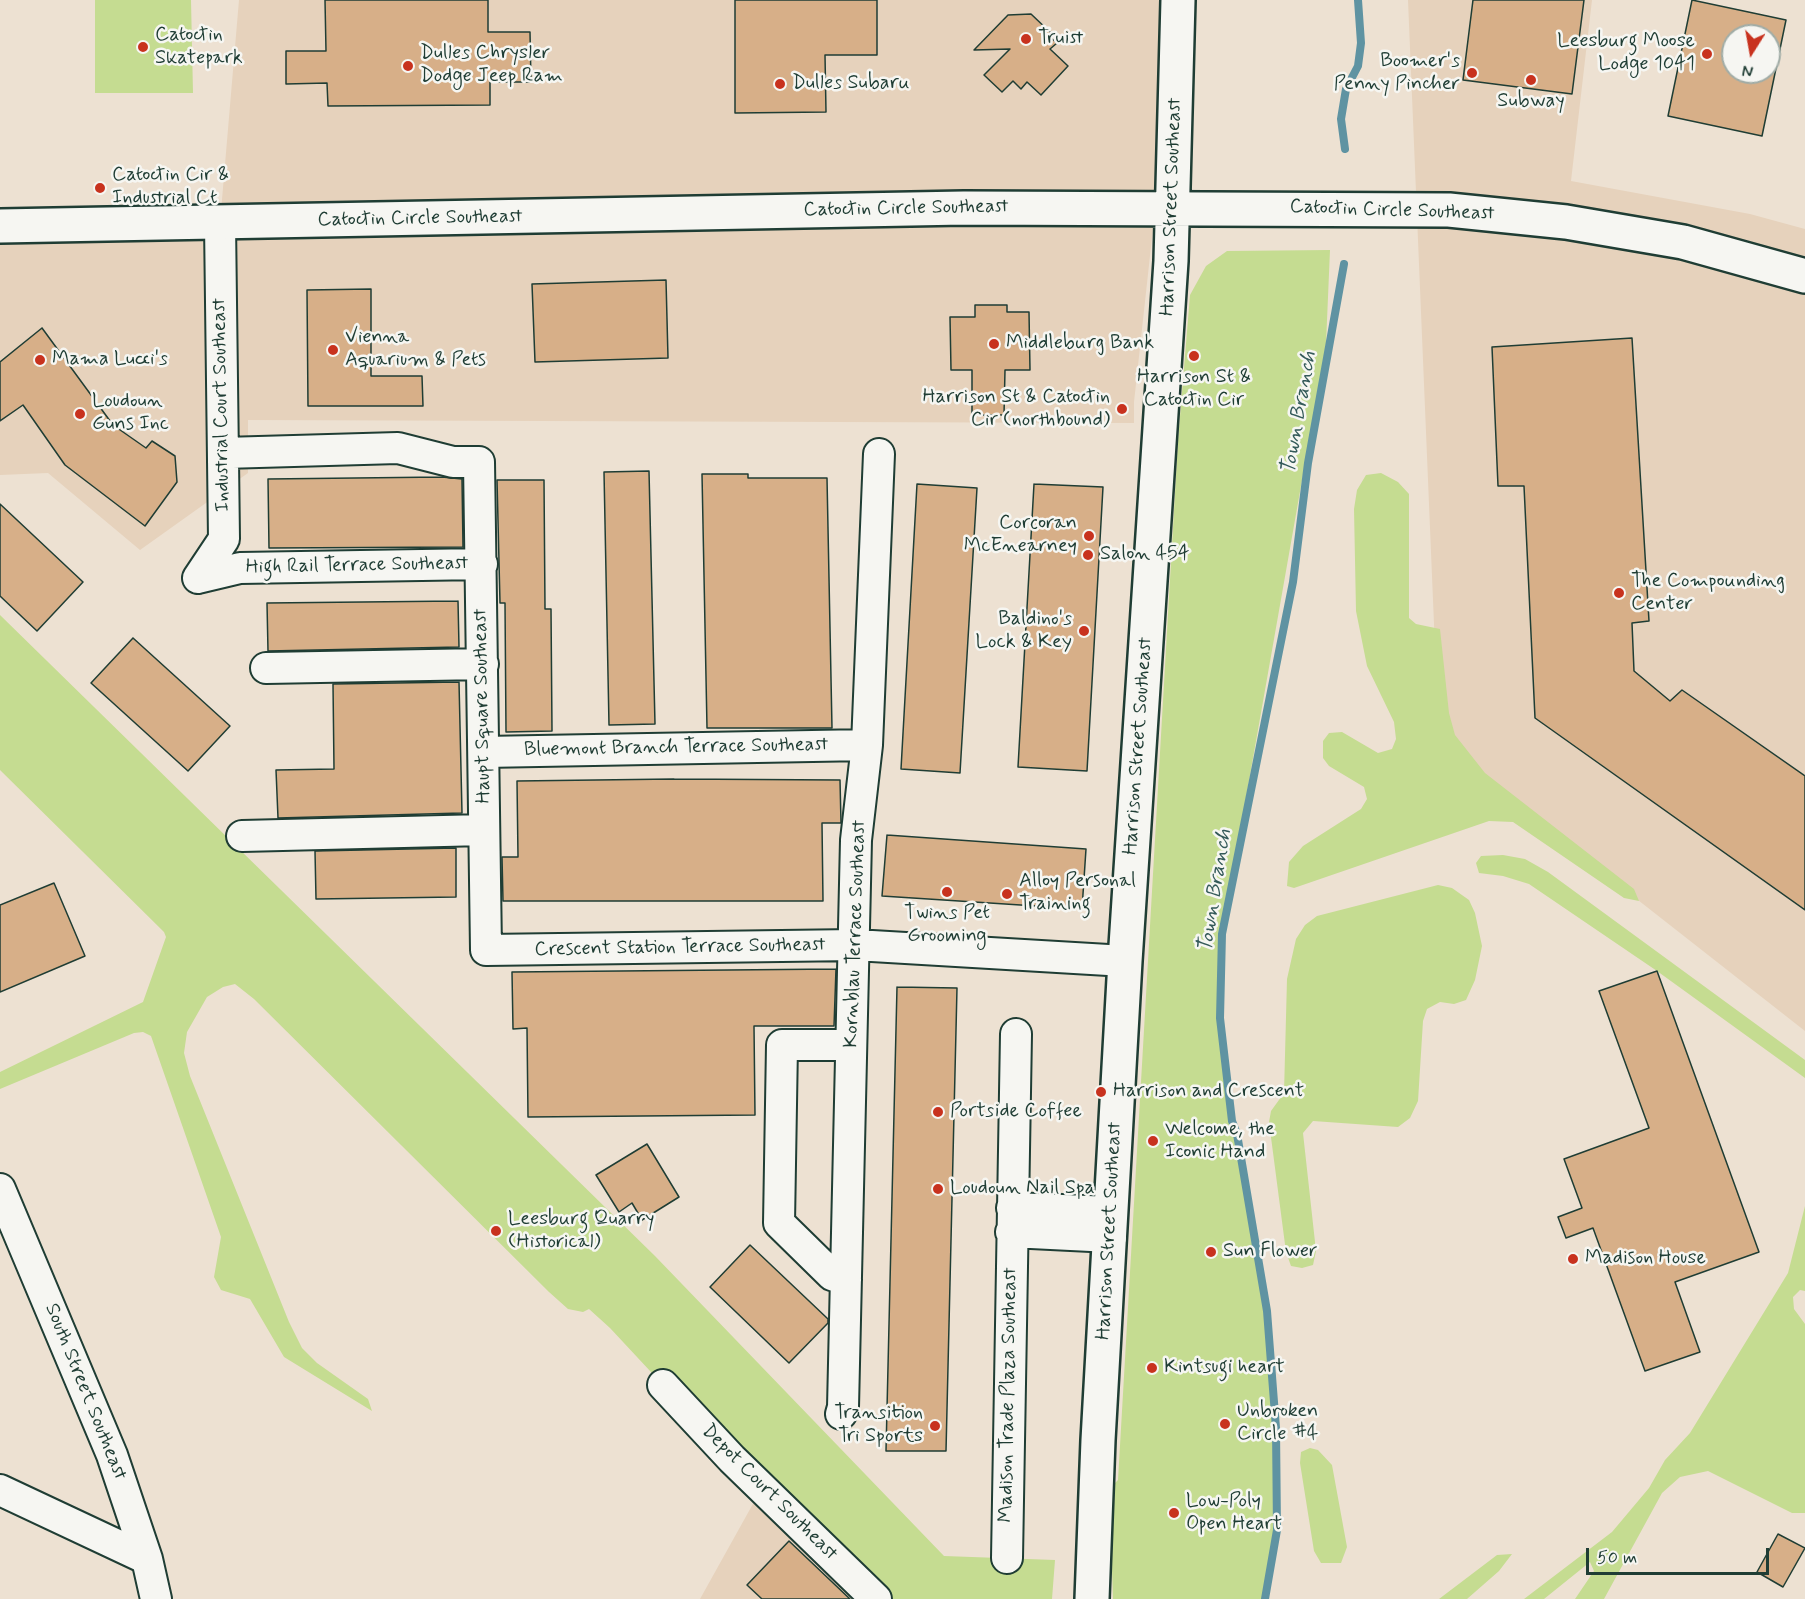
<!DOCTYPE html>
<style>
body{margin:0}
#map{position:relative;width:1805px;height:1599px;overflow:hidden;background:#ede1d2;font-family:Mynerve,sans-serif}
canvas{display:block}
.north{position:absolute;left:1721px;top:24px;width:60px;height:60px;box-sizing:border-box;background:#f6f6f2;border:2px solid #a0aca6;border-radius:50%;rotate:191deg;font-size:16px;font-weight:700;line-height:24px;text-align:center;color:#1f3d34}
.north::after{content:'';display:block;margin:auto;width:21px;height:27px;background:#c8321e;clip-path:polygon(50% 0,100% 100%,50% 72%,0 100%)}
.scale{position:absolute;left:1586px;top:1548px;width:183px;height:27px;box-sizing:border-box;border:3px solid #1f3d34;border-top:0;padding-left:8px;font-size:18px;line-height:21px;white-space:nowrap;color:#1f3d34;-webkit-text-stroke:4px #f6f6f2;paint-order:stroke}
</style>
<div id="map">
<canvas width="1805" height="1599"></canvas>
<div class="north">N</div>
<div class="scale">50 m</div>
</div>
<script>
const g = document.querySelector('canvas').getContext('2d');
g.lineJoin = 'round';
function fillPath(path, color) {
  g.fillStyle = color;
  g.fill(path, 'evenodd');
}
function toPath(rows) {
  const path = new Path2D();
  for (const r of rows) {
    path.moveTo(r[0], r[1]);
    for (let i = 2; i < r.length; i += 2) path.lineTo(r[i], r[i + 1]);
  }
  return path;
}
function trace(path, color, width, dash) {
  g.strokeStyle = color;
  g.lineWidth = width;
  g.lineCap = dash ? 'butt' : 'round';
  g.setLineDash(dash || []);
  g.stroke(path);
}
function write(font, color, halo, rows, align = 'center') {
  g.font = font + ' Mynerve,sans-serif';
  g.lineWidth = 5;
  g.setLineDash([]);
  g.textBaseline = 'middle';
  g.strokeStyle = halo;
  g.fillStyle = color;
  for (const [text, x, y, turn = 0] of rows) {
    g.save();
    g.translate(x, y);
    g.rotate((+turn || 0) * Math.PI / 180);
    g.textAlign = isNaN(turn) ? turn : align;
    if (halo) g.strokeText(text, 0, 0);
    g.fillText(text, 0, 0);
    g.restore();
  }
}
const built = toPath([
 [239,0,1178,0,1134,402,1134,423,248,420,248,473,140,550,48,473,0,475,0,228,220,223],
 [1408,0,1592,0,1571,181,1750,214,1805,229,1805,1031,1439,744],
 [754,1502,854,1599,700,1599]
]);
const green = toPath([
 [95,0,191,0,193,93,95,93],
 [1330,250,1326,344,1222,934,1220,1018,1232,1121,1237,1134,1267,1311,1276,1428,1277,1530,1265,1599,1113,1599,1109,1489,1118,1480,1178,441,1190,295,1206,266,1227,251],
 [1381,473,1398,482,1409,494,1409,618,1416,624,1440,629,1449,713,1455,735,1485,773,1634,889,1639,901,1624,898,1513,822,1489,821,1294,888,1287,886,1289,862,1303,846,1361,809,1367,799,1364,787,1329,766,1323,758,1323,741,1329,733,1342,732,1378,753,1392,749,1396,739,1394,722,1367,666,1356,611,1354,509,1357,490,1366,475],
 [0,615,655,1256,944,1556,1055,1560,1052,1599,876,1599,732,1459,610,1328,589,1309,583,1312,568,1309,549,1292,254,999,235,984,223,987,207,997,187,1032,184,1053,190,1076,289,1322,302,1348,317,1363,368,1399,372,1411,284,1357,250,1299,221,1290,214,1277,221,1237,151,1036,143,1032,134,1033,0,1089,0,1072,143,1002,166,937,164,932,0,770],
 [1503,855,1525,859,1548,872,1805,1060,1805,1078,1657,971,1529,884,1503,876,1479,873,1476,863,1481,856],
 [1438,885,1452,888,1469,900,1475,913,1482,946,1475,980,1466,1000,1454,1004,1440,1002,1427,1009,1423,1021,1418,1101,1410,1118,1398,1127,1313,1121,1303,1133,1316,1251,1313,1265,1302,1268,1291,1266,1286,1252,1269,1122,1271,1111,1284,1093,1287,979,1296,939,1305,925,1317,916],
 [1805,1206,1805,1291,1800,1290,1793,1297,1794,1309,1805,1324,1805,1513,1792,1513,1708,1471,1680,1477,1662,1493,1604,1599,1575,1599,1594,1571,1590,1562,1544,1599,1524,1599,1612,1532,1649,1488,1665,1460,1690,1433,1788,1273],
 [1310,1448,1318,1450,1332,1465,1347,1547,1341,1563,1321,1563,1314,1551,1300,1463,1301,1452],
 [1512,1554,1499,1571,1467,1599,1439,1599,1497,1555]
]);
const stream = toPath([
 [1345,149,1341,119,1346,89,1358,66,1361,43,1358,0],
 [1265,1599,1277,1530,1276,1428,1267,1311,1237,1134,1232,1121,1220,1018,1222,934,1293,582,1308,463,1344,264]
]);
const building = toPath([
 [325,0,488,0,488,32,530,32,531,82,490,82,490,105,328,106,327,83,286,84,286,51,326,51,325,0],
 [735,0,877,0,877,55,825,55,826,112,735,113,735,0],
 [1473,0,1584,0,1572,94,1463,80,1473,0],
 [1692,0,1786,20,1762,136,1668,116,1692,0],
 [1733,36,1769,36,1769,72,1733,72,1733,36],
 [1031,14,1052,34,1050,37,1057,43,1050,49,1068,66,1041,95,1027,82,1021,89,1013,81,1002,92,984,75,1010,49,974,50,1008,15,1031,14],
 [666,280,668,358,535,362,532,284,666,280],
 [371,289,371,376,422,376,423,406,308,406,307,290,371,289],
 [975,305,1007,305,1007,312,1029,312,1030,370,1005,370,1004,415,972,415,972,370,951,370,950,317,975,317,975,305],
 [42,328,113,425,146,448,152,441,175,456,177,482,145,526,65,465,23,405,0,421,0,362,42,328],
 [1632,338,1649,621,1632,623,1634,671,1670,701,1682,690,1805,776,1805,910,1535,718,1524,486,1498,486,1492,347,1632,338],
 [649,471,655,724,609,725,604,472,649,471],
 [702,474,748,474,748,478,827,478,832,728,707,728,702,474],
 [442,477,462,479,463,547,269,548,268,479,442,477],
 [497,480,544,480,545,609,551,609,552,731,506,732,505,603,500,603,497,480],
 [917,484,977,488,960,773,901,769,917,484],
 [1034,484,1103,487,1087,771,1018,767,1034,484],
 [0,504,83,582,37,631,0,596,0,504],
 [458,601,459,647,268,651,267,603,458,601],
 [133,638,230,726,188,771,91,683,133,638],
 [459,682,462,813,278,818,276,770,334,769,333,684,459,682],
 [674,779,840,780,841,823,822,823,823,901,503,901,502,857,518,857,517,781,674,779],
 [887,835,1086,849,1082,909,882,896,887,835],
 [456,848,456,897,316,899,315,851,456,848],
 [54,883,85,956,0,992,0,905,54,883],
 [836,969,834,1026,754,1026,755,1115,528,1117,527,1028,513,1029,512,972,836,969],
 [1657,971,1759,1252,1675,1282,1700,1352,1645,1371,1593,1228,1566,1238,1558,1217,1582,1208,1564,1159,1649,1128,1599,991,1657,971],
 [897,987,957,988,946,1451,886,1451,897,987],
 [647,1144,679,1197,642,1220,632,1203,619,1212,596,1175,647,1144],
 [750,1245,828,1319,828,1323,789,1363,710,1287,750,1245],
 [1778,1534,1805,1548,1783,1587,1757,1572,1778,1534],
 [789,1541,850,1599,762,1599,747,1585,789,1541]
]);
const street = toPath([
 [224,453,398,448,453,462,479,462,486,950,855,945,1125,961],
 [198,578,224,539,220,223],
 [198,578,240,568,482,564],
 [266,668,483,664],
 [484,752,867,745],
 [242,836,484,830],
 [0,1189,112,1455,147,1559,156,1599],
 [1012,1208,1112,1212],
 [1011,1232,1111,1237],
 [846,1280,832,1275,779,1223,782,1045,851,1045],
 [663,1385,732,1459,876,1599],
 [841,1414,843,1407,856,840,867,745,879,454],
 [0,1490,147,1559],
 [1007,1558,1016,1034]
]);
const secondary = toPath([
 [0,226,964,208,1449,210,1566,222,1683,242,1805,276],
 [1092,1599,1098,1440,1125,961,1171,261,1178,0]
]);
const markers = [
 [1026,39,6,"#c8321e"],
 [143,47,6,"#c8321e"],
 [1707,54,6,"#c8321e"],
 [408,66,6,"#c8321e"],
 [1472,73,6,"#c8321e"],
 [1531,80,6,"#c8321e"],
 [780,84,6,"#c8321e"],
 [100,188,6,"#c8321e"],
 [994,344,6,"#c8321e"],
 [333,350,6,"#c8321e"],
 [1194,356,6,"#c8321e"],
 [40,360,6,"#c8321e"],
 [1122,409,6,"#c8321e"],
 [80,414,6,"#c8321e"],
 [1089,536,6,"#c8321e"],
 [1088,555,6,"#c8321e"],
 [1619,593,6,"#c8321e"],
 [1084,631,6,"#c8321e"],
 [947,892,6,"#c8321e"],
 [1007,894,6,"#c8321e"],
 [1101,1092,6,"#c8321e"],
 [938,1112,6,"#c8321e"],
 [1153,1141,6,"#c8321e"],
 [938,1189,6,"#c8321e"],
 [496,1231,6,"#c8321e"],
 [1211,1252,6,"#c8321e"],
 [1573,1259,6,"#c8321e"],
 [1152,1368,6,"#c8321e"],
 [1225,1424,6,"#c8321e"],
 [935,1426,6,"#c8321e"],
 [1174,1513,6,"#c8321e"]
];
const poiNames = [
 ["Catoctin",155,36],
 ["Skatepark",155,59],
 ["Truist",1038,39],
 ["Leesburg Moose",1695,42,"right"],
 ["Lodge 1041",1695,65,"right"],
 ["Dulles Chrysler",420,54],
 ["Dodge Jeep Ram",420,77],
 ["Boomer's",1460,62,"right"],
 ["Penny Pincher",1460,85,"right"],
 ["Dulles Subaru",792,84],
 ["Subway",1531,102,"center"],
 ["Catoctin Cir &",112,176],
 ["Industrial Ct",112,199],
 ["Vienna",345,338],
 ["Aquarium & Pets",345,361],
 ["Middleburg Bank",1006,344],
 ["Mama Lucci's",52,360],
 ["Harrison St &",1194,378,"center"],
 ["Catoctin Cir",1194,401,"center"],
 ["Harrison St & Catoctin",1110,398,"right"],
 ["Cir (northbound)",1110,421,"right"],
 ["Loudoun",92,402],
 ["Guns Inc",92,425],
 ["Corcoran",1077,524,"right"],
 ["McEnearney",1077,547,"right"],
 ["Salon 454",1100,555],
 ["The Compounding",1631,582],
 ["Center",1631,605],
 ["Baldino's",1072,620,"right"],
 ["Lock & Key",1072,643,"right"],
 ["Alloy Personal",1019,882],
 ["Training",1019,905],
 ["Twins Pet",947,914,"center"],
 ["Grooming",947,937,"center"],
 ["Harrison and Crescent",1113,1092],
 ["Portside Coffee",950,1112],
 ["Welcome, the",1165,1130],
 ["Iconic Hand",1165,1153],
 ["Loudoun Nail Spa",950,1189],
 ["Leesburg Quarry",508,1220],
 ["(Historical)",508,1243],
 ["Sun Flower",1223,1252],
 ["Madison House",1585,1259],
 ["Kintsugi heart",1164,1368],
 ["Unbroken",1237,1412],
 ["Circle #4",1237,1435],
 ["Transition",923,1414,"right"],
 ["Tri Sports",923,1437,"right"],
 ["Low-Poly",1186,1502],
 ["Open Heart",1186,1525]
];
const streetNames = [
 ["Harrison Street Southeast",1172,207,-88],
 ["Catoctin Circle Southeast",906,209,-1],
 ["Catoctin Circle Southeast",1392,211,2],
 ["Catoctin Circle Southeast",420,219,-1],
 ["Industrial Court Southeast",222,405,-91],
 ["High Rail Terrace Southeast",357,566,-1],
 ["Haupt Square Southeast",483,706,-91],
 ["Harrison Street Southeast",1139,746,-86],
 ["Bluemont Branch Terrace Southeast",676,748,-1],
 ["Kornblau Terrace Southeast",856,934,-88],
 ["Crescent Station Terrace Southeast",680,948,-1],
 ["Harrison Street Southeast",1110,1231,-87],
 ["South Street Southeast",85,1392,68],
 ["Madison Trade Plaza Southeast",1009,1395,-89],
 ["Depot Court Southeast",769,1493,45]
];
const waterNames = [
 ["Town Branch",1300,413,-80],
 ["Town Branch",1216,891,-81]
];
fillPath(built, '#e6d2bc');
fillPath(green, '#c5dc91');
trace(stream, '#5f93a2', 8);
fillPath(building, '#d7af88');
trace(building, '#1f3d34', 1.5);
trace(street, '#1f3d34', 34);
trace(secondary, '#1f3d34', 38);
trace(street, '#f6f6f2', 30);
trace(secondary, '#f6f6f2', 33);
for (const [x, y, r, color] of markers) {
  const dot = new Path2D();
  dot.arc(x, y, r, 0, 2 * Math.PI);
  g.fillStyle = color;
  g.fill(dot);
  trace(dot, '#f6f6f2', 2);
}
write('20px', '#1f3d34', '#f6f6f2', poiNames, 'left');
write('20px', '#1f3d34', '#f6f6f2', streetNames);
write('italic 21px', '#345a59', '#f6f6f2', waterNames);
</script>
